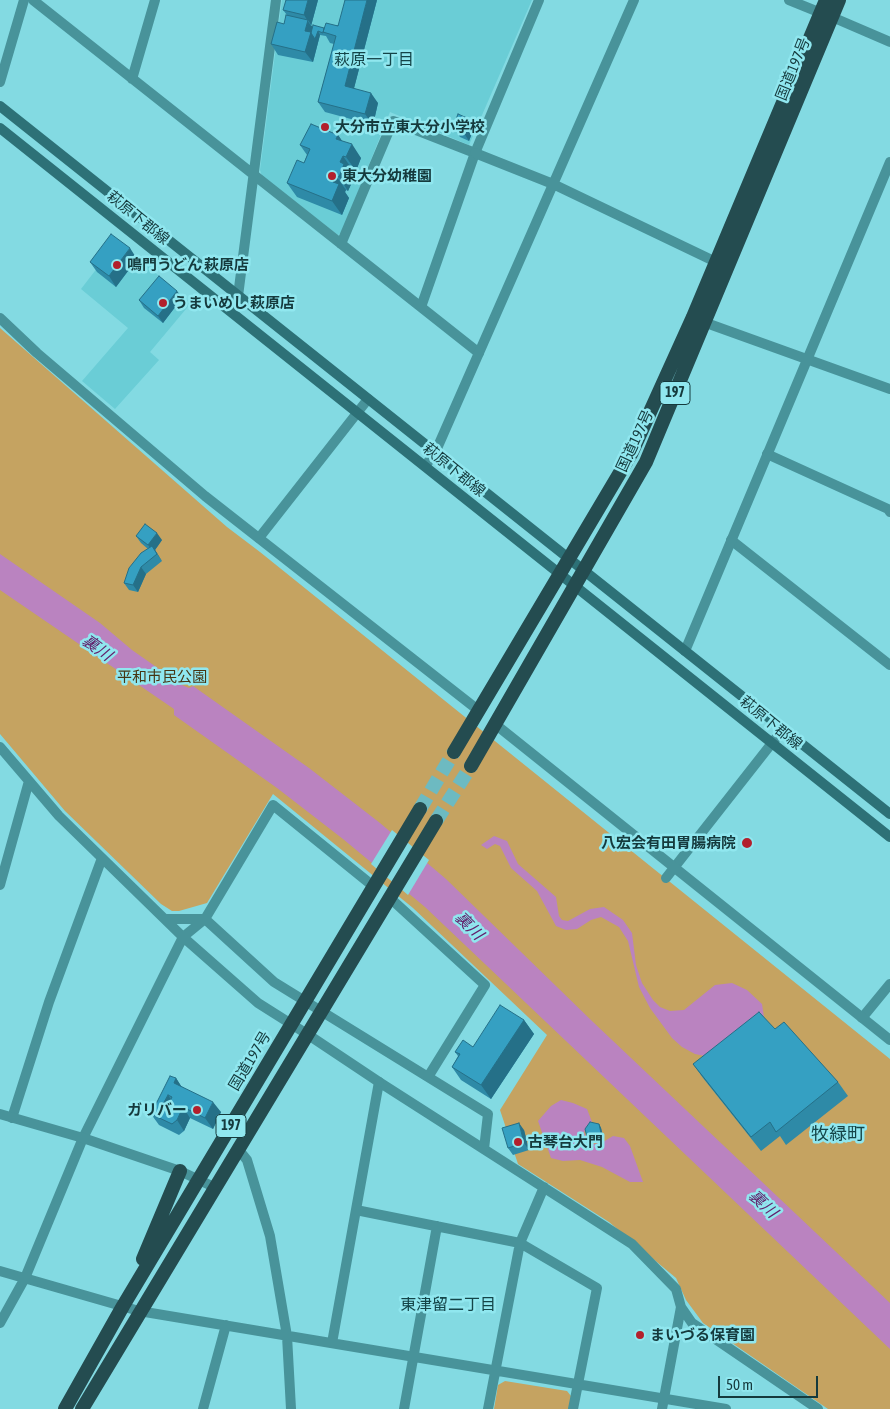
<!DOCTYPE html>
<meta charset="utf-8">
<style>
body{margin:0}
#map{position:relative;width:890px;height:1409px;overflow:hidden;background:#83dae2;font-family:"Asap Condensed",sans-serif}
canvas{display:block}
.scale{position:absolute;left:718px;top:1376px;width:100px;height:22px;box-sizing:border-box;border:2px solid #153a3d;border-top:0;padding-left:6px;font-size:15px;line-height:18px;white-space:nowrap;color:#153a3d;-webkit-text-stroke:4px #90e7ef;paint-order:stroke}
</style>
<div id="map">
<canvas width="890" height="1409"></canvas>
<div class="scale">50 m</div>
</div>
<script>
const g = document.querySelector('canvas').getContext('2d');
g.lineJoin = 'round';
function fillPath(path, color) {
  g.fillStyle = color;
  g.fill(path, 'evenodd');
}
function toPath(rows) {
  const path = new Path2D();
  for (const r of rows) {
    path.moveTo(r[0], r[1]);
    for (let i = 2; i < r.length; i += 2) path.lineTo(r[i], r[i + 1]);
  }
  return path;
}
function trace(path, color, width, dash) {
  g.strokeStyle = color;
  g.lineWidth = width;
  g.lineCap = dash ? 'butt' : 'round';
  g.setLineDash(dash || []);
  g.stroke(path);
}
function write(font, color, halo, rows, align = 'center') {
  g.font = font + ' "Asap Condensed","Noto Sans JP",sans-serif';
  g.lineWidth = 5;
  g.setLineDash([]);
  g.textBaseline = 'middle';
  g.strokeStyle = halo;
  g.fillStyle = color;
  for (const [text, x, y, turn = 0] of rows) {
    g.save();
    g.translate(x, y);
    g.rotate((+turn || 0) * Math.PI / 180);
    g.textAlign = isNaN(turn) ? turn : align;
    if (halo) g.strokeText(text, 0, 0);
    g.fillText(text, 0, 0);
    g.restore();
  }
}
const built = toPath([
 [282,0,532,0,469,145,390,112,342,232,338,235,262,176,260,170],
 [118,241,191,303,150,352,159,360,115,409,82,381,128,328,81,289]
]);
const green = toPath([
 [0,328,227,527,260,552,890,1059,890,1409,828,1409,703,1323,686,1300,676,1278,609,1222,518,1164,500,1110,547,1035,413,908,273,794,207,903,179,911,172,911,161,904,65,811,0,734],
 [505,1381,567,1391,571,1396,569,1409,494,1409,498,1385]
]);
const water = toPath([
 [0,554,100,623,132,650,182,685,189,688,193,686,309,768,380,823,446,879,593,1022,890,1303,890,1349,425,907,343,839,277,788,174,715,174,709,0,590],
 [494,836,507,841,518,864,556,897,559,916,562,920,568,921,590,909,604,907,623,920,632,933,636,965,642,983,653,1000,660,1007,670,1011,684,1010,715,985,732,983,747,990,762,1004,765,1024,714,1058,695,1054,682,1047,672,1038,650,1008,639,987,628,941,619,927,601,917,591,920,577,929,566,930,556,926,537,891,511,868,500,846,495,844,487,849,481,845],
 [561,1100,573,1103,587,1109,592,1122,584,1132,587,1140,594,1144,603,1142,613,1136,624,1138,630,1146,643,1182,630,1182,602,1167,580,1160,563,1161,551,1158,538,1121,551,1106]
]);
const pier = toPath([
 [392,830,429,860,408,895,371,864]
]);
const trunkTunnel = toPath([
 [420,809,454,752],
 [436,821,471,766]
]);
const minor = toPath([
 [33,0,479,353],
 [832,17,890,42],
 [132,79,155,0],
 [341,244,393,121,475,153],
 [421,307,475,153,539,0],
 [229,310,238,296,276,0],
 [767,454,888,509,890,512],
 [259,538,368,399],
 [731,540,890,665],
 [0,747,59,816,183,937,258,1003,307,1034],
 [666,878,783,729],
 [0,885,29,781],
 [390,898,485,985,428,1077],
 [165,919,205,919,274,982,488,1114,484,1149],
 [862,1018,890,984],
 [12,1118,49,1002,102,858],
 [238,1149,247,1160,270,1236,287,1336,291,1409],
 [356,1210,520,1243,597,1288,573,1409],
 [0,1271,139,1311,726,1409],
 [0,1323,25,1278,83,1138,183,937,205,919,273,805,373,886],
 [332,1343,379,1082,632,1244,676,1289,681,1307,692,1323,818,1409],
 [203,1409,226,1325],
 [404,1409,437,1226],
 [488,1409,520,1243,544,1187],
 [662,1409,681,1307]
]);
const tertiary = toPath([
 [789,0,826,15],
 [0,82,24,0],
 [475,153,553,184,716,262],
 [0,318,37,353,205,496,478,710],
 [698,320,890,389],
 [425,466,435,453,634,0],
 [685,651,890,162],
 [495,724,890,1040],
 [307,1034,379,1082],
 [0,1114,83,1138,180,1171,214,1187]
]);
const secondary = toPath([
 [0,106,890,814],
 [0,128,890,837]
]);
const trunk = toPath([
 [454,752,631,454,693,317,826,0],
 [471,766,646,462,839,0],
 [143,1259,180,1171],
 [65,1409,123,1306,420,809],
 [82,1409,436,821]
]);
const wall = toPath([
 [318,0,311,26,312,27,324,28,338,25,377,0,354,88,378,103,373,125,325,112,318,102,334,44,330,43,326,36,320,35,313,62,278,55,271,44,284,24,287,15,283,10],
 [453,127,474,128,469,141,460,137],
 [338,135,342,141,361,158,356,171,352,169,351,173,354,178,348,191,346,190,345,192,349,198,342,215,297,197,287,183,304,163,307,155,300,145],
 [137,259,116,287,97,272,90,262],
 [182,298,163,323,144,308,139,300],
 [136,536,162,540,155,550,162,561,146,574,138,592,129,590,124,583,148,549,141,543],
 [524,1020,534,1034,491,1099,461,1080,452,1067,458,1056,455,1052,473,1047],
 [775,1029,838,1082,848,1096,786,1145,780,1136,761,1151,703,1078,693,1064],
 [176,1078,181,1086,221,1112,213,1129,190,1118,184,1131,179,1135,159,1125,151,1114],
 [599,1124,601,1128,603,1136,598,1143,589,1140,587,1137],
 [524,1130,529,1150,513,1155,508,1148]
]);
const shadedWall = toPath([
 [308,0,318,0,311,26,304,15],
 [367,0,377,0,352,96,345,86],
 [308,20,315,31,318,31,320,35,313,62,305,52,305,31],
 [371,93,378,103,373,125,365,114],
 [467,118,474,128,469,141,462,130],
 [338,135,347,148,336,139],
 [352,144,361,158,356,171,346,157],
 [343,156,352,169,351,173,354,178,348,191,339,177,340,162],
 [336,176,346,190,345,192,349,198,342,215,332,201,333,182],
 [130,248,137,259,116,287,109,276],
 [177,291,182,298,163,323,158,316],
 [157,533,162,540,155,550,162,561,157,554,153,552,148,545],
 [141,567,146,574,138,592,133,585],
 [524,1020,534,1034,491,1099,481,1085],
 [176,1078,183,1089,174,1083],
 [168,1095,175,1105,171,1115,163,1104],
 [213,1102,221,1112,213,1129,205,1118],
 [183,1107,190,1118,184,1131,177,1120],
 [519,1123,524,1130,529,1150,524,1143],
 [599,1124,601,1128,603,1136,598,1143,596,1139]
]);
const building = toPath([
 [286,0,308,0,304,15,283,10,286,0],
 [345,0,367,0,345,86,371,93,365,114,318,102,336,36,323,32,326,23,338,26,345,0],
 [286,15,308,20,305,31,311,32,305,52,271,44,277,22,284,24,286,15],
 [313,25,324,28,323,33,318,31,315,39,311,33,313,25],
 [458,114,467,118,462,130,453,127,458,114],
 [311,124,338,135,336,139,352,144,346,157,343,156,340,162,344,164,339,177,336,176,333,182,339,184,332,201,287,183,297,160,304,163,310,149,300,145,311,124],
 [111,234,130,248,109,276,90,262,111,234],
 [159,276,177,291,158,316,139,300,159,276],
 [145,524,157,533,148,545,136,536,145,524],
 [152,546,157,554,141,567,133,585,124,583,129,568,141,553,152,546],
 [500,1005,524,1020,481,1085,452,1067,460,1054,455,1052,463,1040,473,1047,500,1005],
 [759,1012,775,1029,784,1022,838,1082,776,1132,770,1122,751,1137,693,1064,759,1012],
 [170,1076,176,1078,174,1083,213,1102,205,1118,183,1107,177,1120,172,1124,151,1114,170,1076],
 [168,1095,172,1097,166,1109,163,1104,168,1095],
 [590,1122,599,1124,601,1133,596,1139,587,1137,585,1129,590,1122],
 [519,1123,524,1143,508,1148,502,1128,519,1123]
]);
const markers = [
 [325,127,5,"#b2202c"],
 [332,176,5,"#b2202c"],
 [117,265,5,"#b2202c"],
 [163,303,5,"#b2202c"],
 [747,843,6,"#b2202c"],
 [197,1110,5,"#b2202c"],
 [518,1142,5,"#b2202c"],
 [640,1335,5,"#b2202c"]
];
const shields = [
 [675,393,30],
 [231,1126,30]
];
const shieldNames = [
 ["197",675,393],
 ["197",231,1126]
];
const streetNames = [
 ["国道197号",793,69,-68],
 ["萩原下郡線",138,218,39],
 ["国道197号",635,441,-65],
 ["萩原下郡線",454,470,39],
 ["萩原下郡線",771,723,39],
 ["国道197号",250,1061,-59]
];
const poiNames = [
 ["大分市立東大分小学校",335,127],
 ["東大分幼稚園",342,176],
 ["鳴門うどん 萩原店",127,265],
 ["うまいめし 萩原店",173,303],
 ["八宏会有田胃腸病院",736,843,"right"],
 ["ガリバー",187,1110,"right"],
 ["古琴台大門",528,1142],
 ["まいづる保育園",650,1335]
];
const parkNames = [
 ["平和市民公園",162,677]
];
const neighbourhoodNames = [
 ["萩原一丁目",374,60],
 ["東津留二丁目",448,1305]
];
const waterNames = [
 ["裏川",97,648,35],
 ["裏川",469,926,45],
 ["裏川",763,1204,43]
];
const quarterNames = [
 ["牧緑町",838,1134]
];
fillPath(built, '#6acdd6');
fillPath(green, '#c5a361');
fillPath(water, '#ba83c0');
fillPath(pier, '#83dae2');
trace(trunkTunnel, '#6dbac1', 14, [14, 7]);
trace(minor, '#48939a', 10);
trace(tertiary, '#48939a', 10);
trace(secondary, '#2d7177', 10);
trace(trunk, '#244c50', 14);
fillPath(wall, '#2e8aa7');
fillPath(shadedWall, '#257088');
fillPath(building, '#35a0c2');
trace(building, '#257088', 1);
for (const [x, y, r, color] of markers) {
  const dot = new Path2D();
  dot.arc(x, y, r, 0, 2 * Math.PI);
  g.fillStyle = color;
  g.fill(dot);
  trace(dot, '#90e7ef', 2);
}
for (const [x, y, w] of shields) {
  const box = new Path2D();
  box.roundRect(x - w / 2, y - 11.5, w, 23, 4);
  g.fillStyle = '#90e7ef';
  g.fill(box);
  trace(box, '#153a3d', 1);
}
write('bold 14px', '#153a3d', null, shieldNames);
write('15px', '#153a3d', '#90e7ef', streetNames);
write('bold 15px', '#153a3d', '#90e7ef', poiNames, 'left');
write('15px', '#463614', '#90e7ef', parkNames);
write('16px', '#144448', '#90e7ef', neighbourhoodNames);
write('italic 16px', '#63216b', '#90e7ef', waterNames);
write('18px', '#144448', '#90e7ef', quarterNames);
</script>
